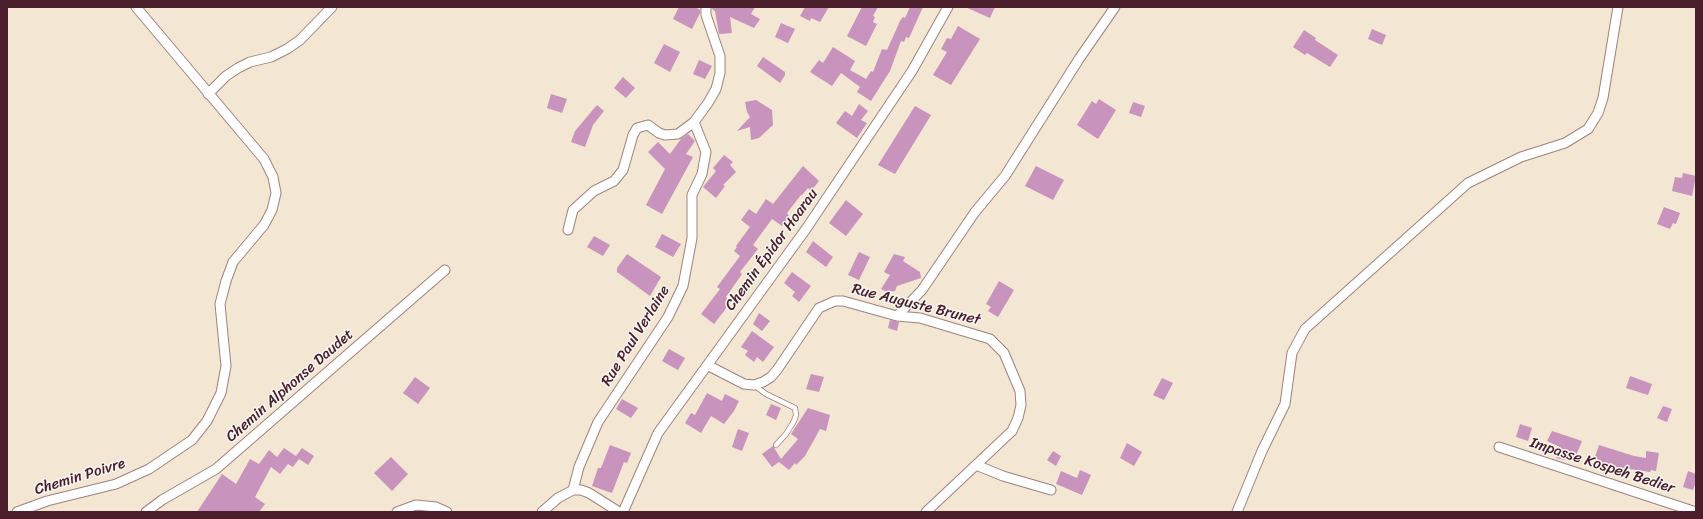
<!DOCTYPE html>
<meta charset="utf-8">
<style>
body{margin:0}
#map{position:relative;width:1703px;height:519px;overflow:hidden;background:#f3e6d2;font-family:Sriracha,sans-serif}
canvas{display:block}
.frame{position:absolute;inset:0;border:8px solid #4a1f2b;pointer-events:none}
</style>
<div id="map">
<canvas width="1703" height="519"></canvas>
<div class="frame"></div>
</div>
<script>
const g = document.querySelector('canvas').getContext('2d');
g.lineJoin = 'round';
function fillPath(path, color) {
  g.fillStyle = color;
  g.fill(path, 'evenodd');
}
function toPath(rows) {
  const path = new Path2D();
  for (const r of rows) {
    path.moveTo(r[0], r[1]);
    for (let i = 2; i < r.length; i += 2) path.lineTo(r[i], r[i + 1]);
  }
  return path;
}
function trace(path, color, width, dash) {
  g.strokeStyle = color;
  g.lineWidth = width;
  g.lineCap = dash ? 'butt' : 'round';
  g.setLineDash(dash || []);
  g.stroke(path);
}
function write(font, color, halo, rows, align = 'center') {
  g.font = font + ' Sriracha,sans-serif';
  g.lineWidth = 3;
  g.setLineDash([]);
  g.textBaseline = 'middle';
  g.strokeStyle = halo;
  g.fillStyle = color;
  for (const [text, x, y, turn = 0] of rows) {
    g.save();
    g.translate(x, y);
    g.rotate((+turn || 0) * Math.PI / 180);
    g.textAlign = isNaN(turn) ? turn : align;
    if (halo) g.strokeText(text, 0, 0);
    g.fillText(text, 0, 0);
    g.restore();
  }
}
const building = toPath([
 [679,7,695,7,700,10,700,13,692,29,673,19],
 [712,7,755,7,751,14,760,19,754,28,730,17,732,33,719,34,715,11,712,9],
 [805,7,829,7,820,22,811,18,810,21,800,16],
 [862,7,878,7,873,16,875,17,873,22,877,24,866,46,847,36],
 [910,7,923,7,909,38,906,37,904,42,901,41,890,71,871,101,857,92,860,87,841,73,832,86,810,72,819,60,823,63,833,47,855,61,850,70,866,79,871,71,873,72,882,49,887,50,900,21,903,17,905,18],
 [965,7,995,7,990,18],
 [781,23,795,29,788,43,775,37],
 [958,26,980,39,951,85,933,75,947,52,941,49,947,38,951,39],
 [1372,29,1386,35,1382,45,1368,39],
 [1304,30,1316,38,1315,40,1338,55,1330,67,1307,53,1305,55,1293,47],
 [664,44,680,52,670,72,654,63],
 [763,57,785,72,785,75,780,83,757,66],
 [699,60,712,66,705,79,693,74],
 [623,77,635,88,626,98,614,88],
 [551,94,567,99,562,113,547,108],
 [1099,99,1116,110,1098,139,1077,125,1092,101,1096,104],
 [756,100,772,110,773,125,759,138,751,140,750,127,737,131,750,117,747,112,745,102],
 [1133,102,1145,106,1141,117,1129,113],
 [859,104,868,111,861,120,867,123,857,138,836,123,845,111,852,116],
 [597,105,604,111,593,125,585,147,571,142,575,131],
 [915,106,931,115,895,174,878,165],
 [688,134,695,141,686,154,693,157,662,214,646,205,665,169,648,152,658,142,670,154,681,139],
 [724,155,733,162,730,165,736,172,723,185,725,186,716,198,703,187,716,171,713,168],
 [803,166,819,181,811,191,808,188,802,195,801,195,787,213,789,216,782,226,772,219,753,245,758,249,740,272,742,274,726,297,731,302,714,324,701,314,720,289,717,287,740,256,734,251,737,247,736,246,750,227,741,220,749,209,756,214,766,199,773,204],
 [1036,166,1064,180,1053,200,1025,186],
 [1683,173,1696,176,1692,196,1672,191,1675,177,1682,178],
 [846,200,863,214,846,236,829,223],
 [1664,207,1680,213,1676,224,1673,223,1670,229,1657,224],
 [662,234,681,244,673,257,655,247],
 [594,236,610,245,603,256,587,247],
 [813,241,833,257,826,267,806,252],
 [859,252,870,257,859,280,848,275],
 [627,254,661,277,650,296,617,272,617,268],
 [894,254,905,257,903,261,920,272,921,278,897,286,895,291,887,292,881,289,890,275,884,272],
 [792,272,811,286,799,302,792,296,795,292,784,283],
 [999,281,1014,290,998,317,988,311,991,307,986,304],
 [759,313,770,321,762,331,753,324],
 [890,320,899,322,897,331,888,328],
 [752,331,774,347,763,362,757,357,754,362,745,355,748,351,741,347],
 [669,349,685,358,678,370,662,361],
 [811,374,824,377,819,392,806,389],
 [1630,376,1652,384,1648,395,1626,388],
 [415,377,430,388,418,404,403,393],
 [1162,378,1173,383,1164,400,1153,395],
 [707,393,722,401,725,394,739,401,734,411,724,424,711,416,701,433,685,423,691,413,695,415],
 [622,399,638,408,631,418,616,409],
 [771,404,781,408,776,420,766,415],
 [1663,406,1672,409,1667,422,1657,418],
 [808,408,830,415,826,431,820,429,805,456,796,465,795,463,789,470,779,462,772,467,762,454,773,446,781,459,798,439,791,434],
 [1520,424,1532,428,1528,441,1516,437],
 [738,429,749,433,742,451,732,447],
 [1552,431,1582,441,1575,458,1567,456,1565,460,1556,458,1560,447,1547,441],
 [1127,443,1142,452,1134,466,1120,458],
 [610,445,631,453,627,463,624,462,612,493,592,486,598,468,601,468],
 [1599,445,1634,456,1646,458,1646,451,1659,453,1656,471,1651,470,1650,472,1622,468,1622,469,1594,460],
 [284,448,296,456,302,448,314,456,308,465,299,459,293,467,288,464,280,474,271,467,255,497,265,504,259,512,197,512,222,474,236,484,250,459,259,464,269,450,277,457],
 [1053,451,1061,456,1056,466,1047,460],
 [391,457,408,474,392,491,374,473],
 [1080,470,1091,475,1082,495,1056,484,1061,471,1077,478],
 [1688,471,1696,474,1696,482,1693,490,1683,487]
]);
const service = toPath([
 [754,385,766,394,795,408,796,415,794,421,786,434,776,445]
]);
const minor = toPath([
 [208,94,226,76,238,68,250,62,271,57,287,49,300,40,332,7],
 [568,230,573,210,594,191,614,181,623,170,633,135,637,128,648,125,659,133,665,135,678,134,694,122,708,103,716,89,720,73,720,56,706,15,706,7],
 [897,316,922,290,975,212,1005,176,1079,59,1115,7],
 [707,365,744,384,754,385,763,382,771,377,777,370,819,308,835,301,843,301,897,316,920,318,990,339,1004,353,1020,391,1021,405,1018,418,1012,431,926,512],
 [1499,447,1696,512],
 [976,465,1003,476,1051,490],
 [573,490,579,467,598,422,668,317,683,286,692,238,692,195,702,174,706,152,694,122],
 [17,512,47,501,116,484,149,469,192,440,207,421,221,393,226,366,220,304,226,281,233,262,264,225,272,210,276,193,273,177,264,159,136,7],
 [146,512,162,500,216,469,445,270],
 [397,512,416,505,436,507,447,512],
 [542,512,558,498,573,490,581,490,589,493,619,512],
 [623,512,658,433,806,229,912,71,948,7],
 [1237,512,1262,451,1285,404,1292,353,1305,329,1468,183,1521,157,1565,143,1588,129,1598,113,1603,98,1618,7]
]);
const streetNames = [
 ["Chemin Épidor Hoarau",772,250,-54],
 ["Rue Auguste Brunet",916,305,14],
 ["Rue Paul Verlaine",636,336,-58],
 ["Chemin Alphonse Daudet",290,386,-41],
 ["Impasse Kospeh Bedier",1602,466,18],
 ["Chemin Poivre",80,477,-17]
];
fillPath(building, '#c893bd');
trace(service, '#9e827e', 6);
trace(minor, '#9e827e', 11);
trace(service, '#fff', 4.5);
trace(minor, '#fff', 9);
write('15px', '#4a1f2b', '#f6f6f2', streetNames);
</script>
